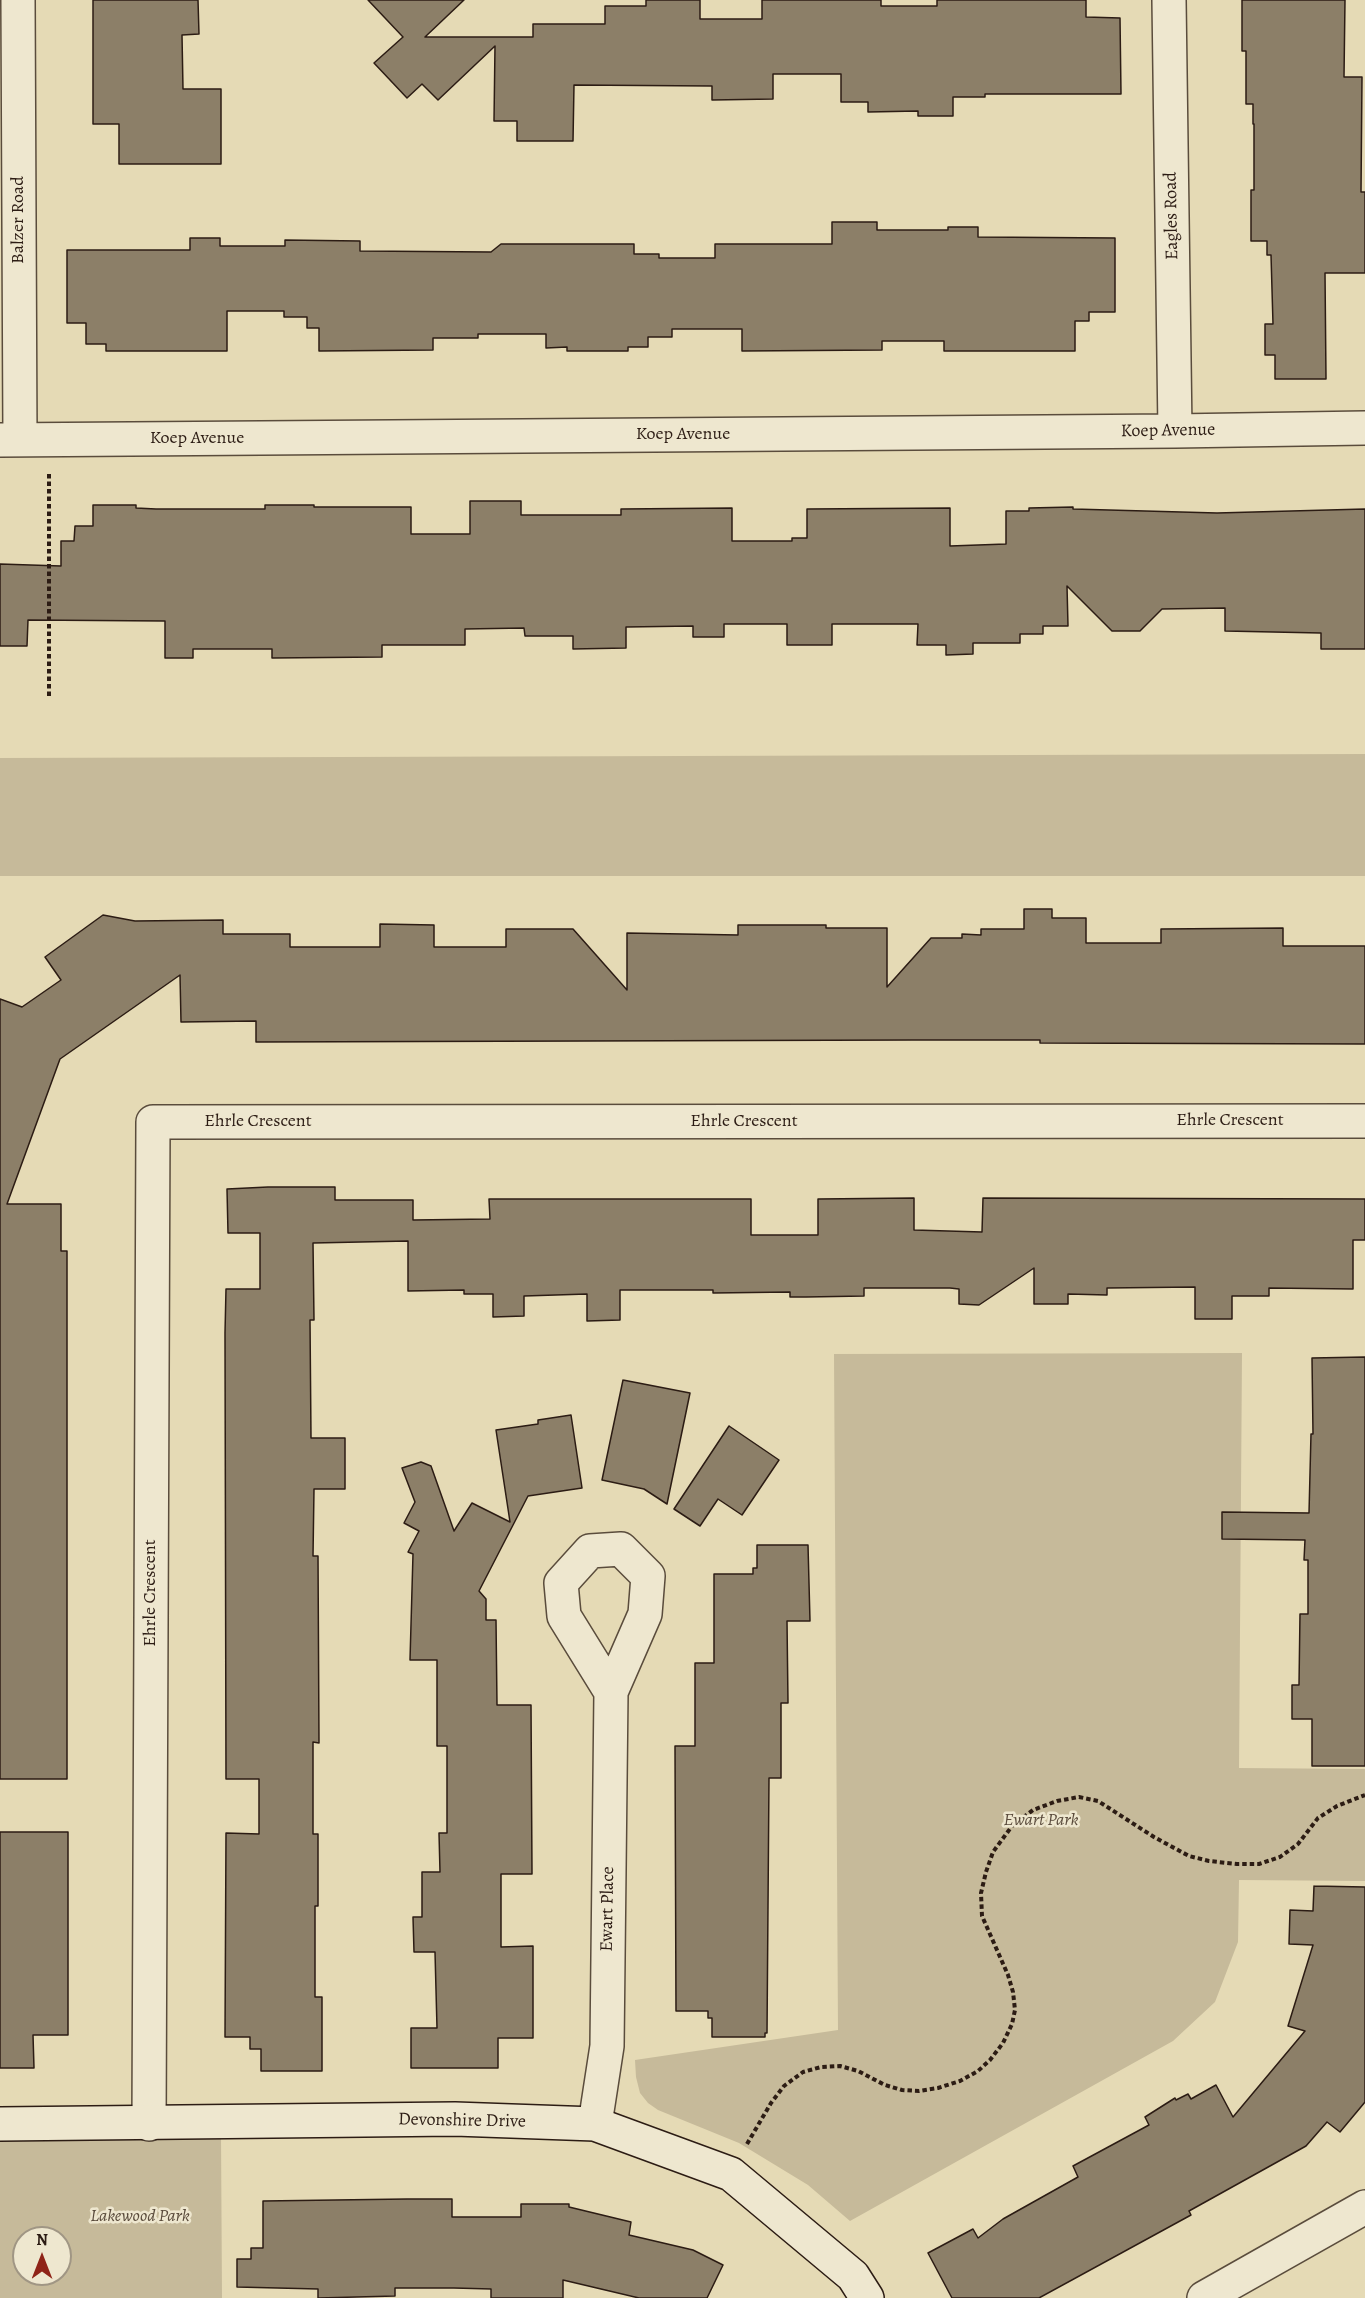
<!DOCTYPE html>
<style>
body{margin:0}
#map{position:relative;width:1365px;height:2298px;overflow:hidden;background:#e5dab5;font-family:Alegreya,serif}
canvas{display:block}
.north{position:absolute;left:12px;top:2226px;width:60px;height:60px;box-sizing:border-box;background:#eee7cf;border:2px solid #a09684;border-radius:50%;rotate:0deg;font-size:16px;font-weight:700;line-height:24px;text-align:center;color:#2c1c14}
.north::after{content:'';display:block;margin:auto;width:21px;height:27px;background:#8f2418;clip-path:polygon(50% 0,100% 100%,50% 72%,0 100%)}
</style>
<div id="map">
<canvas width="1365" height="2298"></canvas>
<div class="north">N</div>
</div>
<script>
const g = document.querySelector('canvas').getContext('2d');
g.lineJoin = 'round';
function fillPath(path, color) {
  g.fillStyle = color;
  g.fill(path, 'evenodd');
}
function toPath(rows) {
  const path = new Path2D();
  for (const r of rows) {
    path.moveTo(r[0], r[1]);
    for (let i = 2; i < r.length; i += 2) path.lineTo(r[i], r[i + 1]);
  }
  return path;
}
function trace(path, color, width, dash) {
  g.strokeStyle = color;
  g.lineWidth = width;
  g.lineCap = dash ? 'butt' : 'round';
  g.setLineDash(dash || []);
  g.stroke(path);
}
function write(font, color, halo, rows, align = 'center') {
  g.font = font + ' Alegreya,serif';
  g.lineWidth = 5;
  g.setLineDash([]);
  g.textBaseline = 'middle';
  g.strokeStyle = halo;
  g.fillStyle = color;
  for (const [text, x, y, turn = 0] of rows) {
    g.save();
    g.translate(x, y);
    g.rotate((+turn || 0) * Math.PI / 180);
    g.textAlign = isNaN(turn) ? turn : align;
    if (halo) g.strokeText(text, 0, 0);
    g.fillText(text, 0, 0);
    g.restore();
  }
}
const green = toPath([
 [1365,754,1365,876,0,876,0,758],
 [1242,1353,1239,1768,1365,1769,1365,1881,1239,1880,1238,1942,1215,2002,1173,2041,850,2221,808,2185,739,2143,658,2110,648,2103,640,2093,636,2077,635,2060,838,2030,834,1354],
 [221,2135,222,2298,0,2298,0,2138],
 [24,2238,60,2238,60,2274,24,2274]
]);
const building = toPath([
 [93,0,198,0,199,34,182,35,183,89,221,89,221,164,119,164,119,124,93,124,93,0],
 [368,0,464,0,425,37,533,37,533,24,605,24,605,6,646,6,646,0,700,0,700,19,762,19,762,0,881,0,881,6,937,6,937,0,1086,0,1086,17,1120,18,1121,94,985,94,985,97,953,97,953,116,918,116,918,111,868,112,868,102,841,102,841,74,773,74,773,99,712,100,712,86,574,85,573,141,517,141,517,121,494,121,495,46,438,100,422,84,407,98,374,63,403,37,368,0],
 [1242,0,1345,0,1344,77,1362,77,1361,192,1365,192,1365,273,1325,273,1326,379,1275,379,1275,355,1265,355,1265,324,1273,324,1271,255,1267,255,1267,241,1251,241,1251,190,1254,190,1254,124,1253,124,1253,104,1246,104,1246,51,1242,51,1242,0],
 [832,222,877,222,877,230,948,230,948,227,978,227,978,237,1115,238,1115,312,1089,312,1089,321,1075,321,1075,351,944,351,944,341,882,341,882,350,742,351,742,329,672,329,672,337,648,337,648,347,628,347,628,351,567,351,567,347,546,348,546,334,478,334,478,338,433,338,433,350,319,351,319,328,307,328,307,317,284,317,284,311,227,311,227,351,106,351,106,344,86,344,86,323,67,323,67,250,190,250,190,238,220,238,220,246,285,246,285,240,360,241,360,251,491,252,501,244,634,244,634,254,659,254,659,258,715,258,715,244,832,244,832,222],
 [470,501,521,501,521,515,621,515,621,509,732,508,732,541,792,541,792,538,807,538,807,509,950,508,950,546,1006,544,1006,511,1029,511,1029,508,1073,507,1073,509,1217,513,1365,509,1365,649,1321,649,1321,633,1225,631,1225,608,1162,609,1140,631,1112,631,1067,586,1068,626,1043,626,1043,634,1020,634,1020,643,973,643,973,654,946,655,946,645,917,645,918,624,832,624,832,645,787,645,787,624,724,624,724,637,693,637,693,626,626,627,626,648,573,649,573,636,525,636,524,628,465,629,465,645,382,645,382,657,272,658,272,649,193,649,193,658,165,658,165,621,28,620,27,646,0,646,0,564,61,566,61,541,74,541,75,526,93,526,93,505,136,505,136,508,156,509,265,509,265,505,314,505,314,507,411,507,411,534,470,534,470,501],
 [1024,909,1052,909,1052,918,1086,918,1086,943,1161,943,1161,929,1283,928,1283,946,1365,946,1365,1044,1040,1043,1040,1040,912,1040,256,1042,256,1021,181,1022,180,975,60,1059,7,1204,61,1204,61,1251,67,1251,67,1779,0,1779,0,999,22,1007,61,980,45,957,103,915,135,921,223,920,223,934,290,934,290,947,380,947,380,924,434,925,434,947,506,947,506,929,573,929,627,990,627,933,738,935,738,925,826,925,826,928,887,928,887,987,931,938,962,938,962,934,981,935,981,929,1024,929,1024,909],
 [268,1187,335,1187,335,1200,413,1200,413,1220,490,1219,489,1199,751,1199,751,1235,818,1235,818,1199,914,1198,914,1230,982,1232,983,1198,1365,1199,1365,1240,1353,1240,1353,1289,1269,1288,1269,1296,1232,1296,1232,1319,1195,1319,1195,1287,1107,1288,1107,1295,1068,1294,1068,1304,1034,1304,1034,1268,979,1305,959,1304,959,1289,950,1288,864,1288,864,1296,806,1297,790,1297,790,1292,713,1293,713,1290,620,1290,620,1320,587,1321,587,1294,524,1296,524,1316,493,1317,493,1294,464,1294,464,1290,408,1291,408,1241,313,1243,314,1320,310,1320,311,1438,345,1438,345,1489,314,1489,313,1556,318,1556,319,1743,313,1742,313,1834,318,1834,318,1906,315,1906,315,1997,322,1997,322,2071,261,2071,261,2049,250,2049,250,2037,225,2037,226,1833,259,1834,259,1779,226,1779,225,1333,226,1289,260,1289,260,1233,228,1233,227,1189,268,1187],
 [1365,1357,1365,1766,1312,1766,1312,1719,1292,1719,1292,1685,1299,1685,1300,1614,1308,1614,1308,1560,1304,1560,1305,1540,1222,1539,1222,1512,1309,1513,1311,1434,1313,1434,1312,1358,1365,1357],
 [623,1380,690,1393,667,1504,644,1489,602,1480,623,1380],
 [571,1415,582,1488,528,1496,479,1591,486,1599,486,1620,496,1620,497,1705,531,1705,532,1874,501,1874,501,1947,533,1946,533,2038,498,2038,498,2068,411,2068,411,2028,437,2028,435,1952,414,1952,413,1917,422,1917,422,1872,440,1872,439,1833,447,1833,447,1746,437,1746,437,1660,410,1660,413,1554,408,1552,419,1531,404,1523,415,1502,402,1468,421,1462,431,1466,454,1531,472,1503,510,1522,496,1430,538,1424,538,1420,571,1415],
 [729,1426,779,1460,742,1515,718,1499,700,1526,674,1509,729,1426],
 [757,1545,808,1545,810,1621,787,1621,788,1703,781,1703,781,1778,769,1778,767,2033,765,2033,765,2037,712,2037,712,2018,708,2018,708,2011,676,2011,675,1746,695,1746,695,1663,714,1663,714,1574,753,1574,753,1568,757,1568,757,1545],
 [0,1832,68,1832,68,2035,33,2035,34,2068,0,2068,0,1832],
 [1314,1886,1365,1887,1365,2102,1340,2132,1327,2122,1306,2146,1189,2211,1191,2215,1039,2298,952,2298,928,2253,973,2229,978,2238,1003,2219,1078,2177,1073,2166,1149,2125,1145,2117,1175,2098,1176,2100,1188,2094,1191,2099,1216,2085,1233,2117,1305,2031,1288,2026,1313,1945,1289,1944,1290,1910,1313,1911,1314,1886],
 [407,2199,452,2199,452,2217,521,2217,521,2204,569,2204,569,2207,631,2222,629,2235,693,2250,723,2265,707,2298,639,2298,563,2280,563,2298,491,2298,491,2289,454,2288,395,2288,395,2296,318,2298,318,2289,237,2287,237,2259,251,2259,251,2248,263,2248,263,2201,407,2199]
]);
const path = toPath([
 [49,474,49,698],
 [747,2144,771,2103,784,2086,803,2072,821,2067,840,2066,858,2071,885,2085,902,2090,919,2091,938,2088,960,2081,978,2071,990,2060,1003,2043,1012,2024,1015,2010,1013,1992,1008,1975,982,1916,981,1893,986,1872,993,1852,1012,1826,1033,1810,1057,1801,1079,1797,1098,1801,1154,1837,1189,1856,1209,1861,1237,1864,1259,1864,1280,1857,1298,1844,1318,1818,1337,1806,1365,1795]
]);
const street = toPath([
 [18,0,20,440],
 [1169,0,1175,431],
 [0,440,1175,431,1365,428],
 [149,2124,153,1122,1365,1121],
 [595,2124,607,2046,611,1692,645,1614,648,1576,621,1549,590,1551,561,1583,564,1616,611,1692],
 [1204,2298,1365,2207]
]);
const secondary = toPath([
 [0,2124,455,2119,595,2124,731,2174,853,2276,867,2298]
]);
const streetNames = [
 ["Eagles Road",1172,216,-91],
 ["Balzer Road",19,220,-90],
 ["Koep Avenue",1168,431,-1],
 ["Koep Avenue",683,435],
 ["Koep Avenue",197,439],
 ["Ehrle Crescent",1230,1121],
 ["Ehrle Crescent",258,1122],
 ["Ehrle Crescent",744,1122],
 ["Ehrle Crescent",151,1593,-90],
 ["Ewart Place",608,1909,-89],
 ["Devonshire Drive",462,2121,1]
];
const parkNames = [
 ["Ewart Park",1041,1821],
 ["Lakewood Park",140,2217]
];
fillPath(green, '#c6ba9a');
fillPath(building, '#8c7f68');
trace(building, '#2c1c14', 1.5);
trace(street, '#5a4c3c', 36);
trace(secondary, '#2c1c14', 36);
trace(path, '#2c1c14', 4, [4.5, 3]);
trace(street, '#eee7cf', 33);
trace(secondary, '#eee7cf', 33);
write('18px', '#2c1c14', '#eee7cf', streetNames);
write('italic 18px', '#5a4b3c', '#eee7cf', parkNames);
</script>
